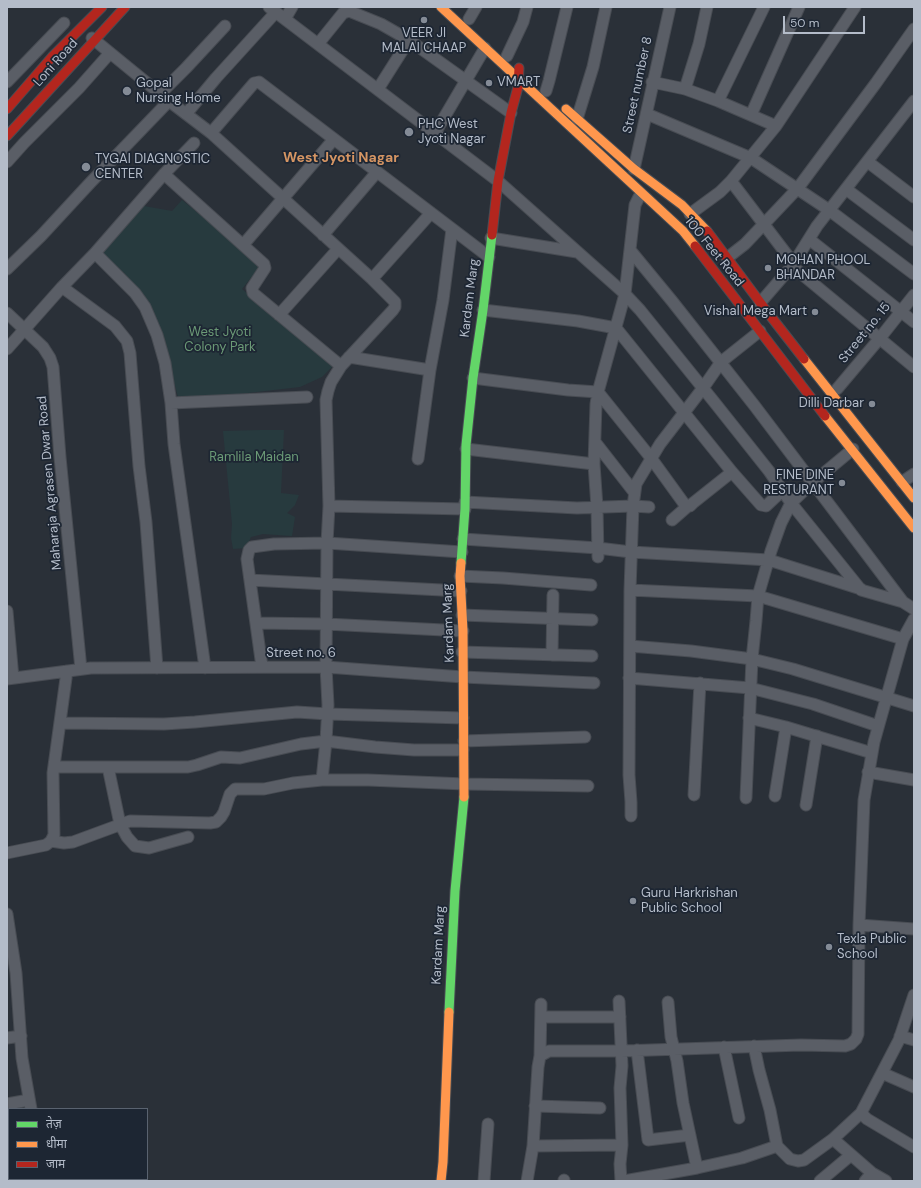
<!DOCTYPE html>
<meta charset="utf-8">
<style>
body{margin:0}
#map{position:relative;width:921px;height:1188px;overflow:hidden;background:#2a3038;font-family:"DM Sans","Noto Sans Devanagari",sans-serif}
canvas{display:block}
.frame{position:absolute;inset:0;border:8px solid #b4bcc9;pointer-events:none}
.legend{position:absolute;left:8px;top:1108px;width:140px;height:72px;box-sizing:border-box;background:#1d2633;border:1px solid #59626f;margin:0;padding:5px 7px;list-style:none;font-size:12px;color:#b4bcc9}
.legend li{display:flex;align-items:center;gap:8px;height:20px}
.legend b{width:20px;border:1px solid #59626f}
.scale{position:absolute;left:783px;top:16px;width:82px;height:18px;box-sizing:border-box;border:2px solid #b4bcc9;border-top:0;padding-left:5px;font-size:12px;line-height:14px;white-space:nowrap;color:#b4bcc9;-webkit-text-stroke:3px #1d2633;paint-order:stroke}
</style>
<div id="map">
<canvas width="921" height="1188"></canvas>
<div class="frame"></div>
<ul class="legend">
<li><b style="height:5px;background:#63d668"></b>तेज़</li>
<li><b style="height:5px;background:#ff974d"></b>धीमा</li>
<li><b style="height:5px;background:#b3261e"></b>जाम</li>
</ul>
<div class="scale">50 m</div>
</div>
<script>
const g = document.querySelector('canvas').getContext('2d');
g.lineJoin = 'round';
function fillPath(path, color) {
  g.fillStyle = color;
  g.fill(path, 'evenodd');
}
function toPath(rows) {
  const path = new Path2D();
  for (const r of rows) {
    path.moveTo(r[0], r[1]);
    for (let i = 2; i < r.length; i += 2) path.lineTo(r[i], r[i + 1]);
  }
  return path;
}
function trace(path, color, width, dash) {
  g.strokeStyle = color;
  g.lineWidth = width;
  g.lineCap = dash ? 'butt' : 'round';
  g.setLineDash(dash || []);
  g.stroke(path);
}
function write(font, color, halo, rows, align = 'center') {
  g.font = font + ' "DM Sans",sans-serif';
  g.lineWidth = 3.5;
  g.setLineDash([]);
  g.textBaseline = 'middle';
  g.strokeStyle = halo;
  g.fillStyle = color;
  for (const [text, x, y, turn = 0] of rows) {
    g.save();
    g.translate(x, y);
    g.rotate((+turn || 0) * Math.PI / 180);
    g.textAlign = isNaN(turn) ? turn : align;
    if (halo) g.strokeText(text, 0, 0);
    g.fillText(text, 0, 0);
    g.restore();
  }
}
const green = toPath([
 [182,200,262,264,242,289,335,364,322,377,300,387,196,399,184,399,178,397,169,364,142,296,125,274,101,252,144,206,172,211],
 [260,430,284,430,281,493,299,495,295,505,287,513,295,517,292,536,263,534,251,537,246,548,233,549,231,538,232,524,223,431]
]);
const street = toPath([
 [269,7,498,181,625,294,640,310,715,403,769,471,791,503,861,590,903,602],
 [285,19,292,7],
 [469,19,476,7],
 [92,38,169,101,211,133,372,279,395,302,395,307,393,310,341,366,331,382,328,391,326,400,329,506,465,509],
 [318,44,343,13,349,11,381,24,409,40,511,113],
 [507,56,523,22,527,7],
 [7,82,64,23],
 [652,82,685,89,718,101,776,126,855,7],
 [378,89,409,40],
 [685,89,699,44,707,7],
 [546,91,549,81,567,7],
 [160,94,186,68,225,26],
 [718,101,764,7],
 [186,114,216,78,276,12],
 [647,114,751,158,829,210,914,274],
 [751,115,799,7],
 [577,119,593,67,606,7],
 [211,133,254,83,259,82,489,257],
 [435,133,485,48],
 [7,162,24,143,79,88,110,53],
 [868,162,914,197],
 [634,169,670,7],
 [164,174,264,264,265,268,252,288,253,293,341,366],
 [731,181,794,264],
 [846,189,914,240],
 [690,214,720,192,731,181,776,126],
 [323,235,377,172],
 [491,238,577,252],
 [809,239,914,322],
 [243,245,334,139],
 [630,250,672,301,754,405,903,602,914,609],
 [95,253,135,293,145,307,157,335,165,363,171,403,174,444,205,668],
 [727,258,745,244,798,188,876,83,914,29],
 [792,266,914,367],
 [7,269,41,236,90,183,169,101],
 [372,279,431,213],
 [62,287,115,326,127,341,130,353,139,466,146,522,157,668],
 [760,303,792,266,817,226,914,101],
 [483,310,578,321,616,328,732,472,761,505,766,506,783,490],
 [7,313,43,347,50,358,53,367,60,457,81,669],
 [279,315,338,249],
 [7,349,62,287,95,253,164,174,194,143],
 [349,357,430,370],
 [473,378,568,390,598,392,651,458,685,505,690,506,693,503,732,472],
 [837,389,880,338,914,295],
 [171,403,307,397],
 [595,442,634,492],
 [466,449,594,464],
 [418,459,430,370,443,300,452,229],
 [902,482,914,474],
 [465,502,577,508,633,506,649,507],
 [672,520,688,506],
 [463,539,598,548,631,552,769,560,861,589],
 [598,557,597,507,594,464,596,404,598,392,625,294,635,205,639,197],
 [460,576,503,578,591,585],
 [250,580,461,591],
 [630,590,758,596,903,639],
 [7,611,13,678],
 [462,615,592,620],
 [256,623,326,624,463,631],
 [630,646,691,651,752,659,793,669,914,706],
 [462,652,592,656],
 [552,655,553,595],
 [262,667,247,559,249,550,252,547,274,544,327,543,462,552],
 [629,678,750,688,813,704,878,726],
 [7,679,91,668,326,667,463,677,594,683],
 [749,718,786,727,872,753],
 [60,723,164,724,195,722,297,712,328,714,463,718],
 [464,741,585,737],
 [54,767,188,767,197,765,221,757,240,758,301,744,326,741,375,747,414,750,463,750],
 [108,767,120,824,127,837,135,846,149,848,188,837],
 [868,772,914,780],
 [322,780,326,741,328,705,326,667,327,543,329,506],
 [694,795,700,683],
 [775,796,786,727],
 [746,798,752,659,756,621,758,596,771,551,781,523,791,503,812,483,853,449],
 [806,805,817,736],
 [631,816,631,802,629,775,630,590,633,506,636,484,660,444,703,388,721,362,760,331],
 [51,841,64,843,73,842,130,821,210,823,216,822,221,817,224,812,230,794,235,789,264,789,293,783,322,780,368,780,465,784,588,786],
 [7,853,46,845,51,841,54,835,53,773,67,671],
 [7,914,16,973,22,1058,31,1109],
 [859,925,914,929],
 [619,1001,622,1066,620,1088,622,1145,620,1164,621,1181],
 [541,1017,620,1017],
 [900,1036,914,1040],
 [7,1038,21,1036],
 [754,1046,759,1070,770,1110,777,1146,790,1159,798,1161,804,1160,833,1139,861,1113,899,1040,914,995],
 [724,1047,739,1118],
 [637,1050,648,1140,690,1135],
 [540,1056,541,1004],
 [882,1073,914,1087],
 [7,1104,29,1100],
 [535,1106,600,1108],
 [861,1113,867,1119,914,1147],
 [833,1139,872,1173,886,1181],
 [533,1146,622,1145],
 [7,1154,9,1153],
 [697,1168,742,1158,777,1146],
 [43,1179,43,1181],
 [484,1181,488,1124],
 [527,1181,533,1146,538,1067,540,1056,549,1051,621,1051,801,1045,845,1046,851,1044,856,1039,858,1034,859,925,864,800,874,742,903,639,914,619],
 [564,1181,564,1180],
 [624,1181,697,1168,683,1103,677,1061,671,1037,668,1002],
 [820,1181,851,1155],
 [865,1181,872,1173]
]);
const fast = toPath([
 [461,563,465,509,466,445,473,378,483,310,492,235],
 [449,1012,455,891,464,797]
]);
const slow = toPath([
 [441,7,683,231,695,246],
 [566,109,634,169,682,205,707,231],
 [804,359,914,498],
 [825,416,914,528],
 [461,563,460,576,463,631,464,797],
 [441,1181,443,1162,449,1012]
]);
const jam = toPath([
 [7,109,52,57,102,7],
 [7,136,125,7],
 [707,231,765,309,804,359],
 [492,235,498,181,511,113,518,87,519,68],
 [695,246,825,416]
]);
const markers = [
 [424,20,4,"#848b96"],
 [489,83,4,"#848b96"],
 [127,91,5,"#848b96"],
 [409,132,5,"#848b96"],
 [86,167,5,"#848b96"],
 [768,268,4,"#848b96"],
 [815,312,4,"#848b96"],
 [872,404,4,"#848b96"],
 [842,483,4,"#848b96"],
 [633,901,4,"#848b96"],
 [829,947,4,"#848b96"]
];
const poiNames = [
 ["VEER JI",424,34,"center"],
 ["MALAI CHAAP",424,49,"center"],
 ["VMART",497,83],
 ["Gopal",136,84],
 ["Nursing Home",136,99],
 ["PHC West",418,125],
 ["Jyoti Nagar",418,140],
 ["TYGAI DIAGNOSTIC",95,160],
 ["CENTER",95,175],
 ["MOHAN PHOOL",776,261],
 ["BHANDAR",776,276],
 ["Vishal Mega Mart",807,312,"right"],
 ["Dilli Darbar",864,404,"right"],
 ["FINE DINE",834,476,"right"],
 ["RESTURANT",834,491,"right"],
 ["Guru Harkrishan",641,894],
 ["Public School",641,909],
 ["Texla Public",837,940],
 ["School",837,955]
];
const streetNames = [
 ["Loni Road",56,63,-48],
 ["Street number 8",638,85,-78],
 ["100 Feet Road",714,252,51],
 ["Kardam Marg",470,298,-83],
 ["Street no. 15",865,333,-51],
 ["Maharaja Agrasen Dwar Road",50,483,-95],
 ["Kardam Marg",449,623,-92],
 ["Street no. 6",301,654],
 ["Kardam Marg",439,945,-87]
];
const parkNames = [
 ["West Jyoti",220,333],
 ["Colony Park",220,348],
 ["Ramlila Maidan",254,458]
];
const neighbourhoodNames = [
 ["West Jyoti Nagar",341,158]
];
fillPath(green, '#273a3e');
trace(street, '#484c53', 13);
trace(fast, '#484c53', 11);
trace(slow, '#484c53', 11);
trace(jam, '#484c53', 11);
trace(street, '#5a5e66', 11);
trace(fast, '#63d668', 9);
trace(slow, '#ff974d', 9);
trace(jam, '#b3261e', 9);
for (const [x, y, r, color] of markers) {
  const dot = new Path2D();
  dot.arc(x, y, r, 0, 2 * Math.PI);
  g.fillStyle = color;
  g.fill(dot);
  trace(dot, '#1d2633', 1.5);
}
write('13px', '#b4bcc9', '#1d2633', poiNames, 'left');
write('13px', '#b4bcc9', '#1d2633', streetNames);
write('13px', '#6b9a76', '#1d2633', parkNames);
write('bold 14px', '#d59563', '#1d2633', neighbourhoodNames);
</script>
